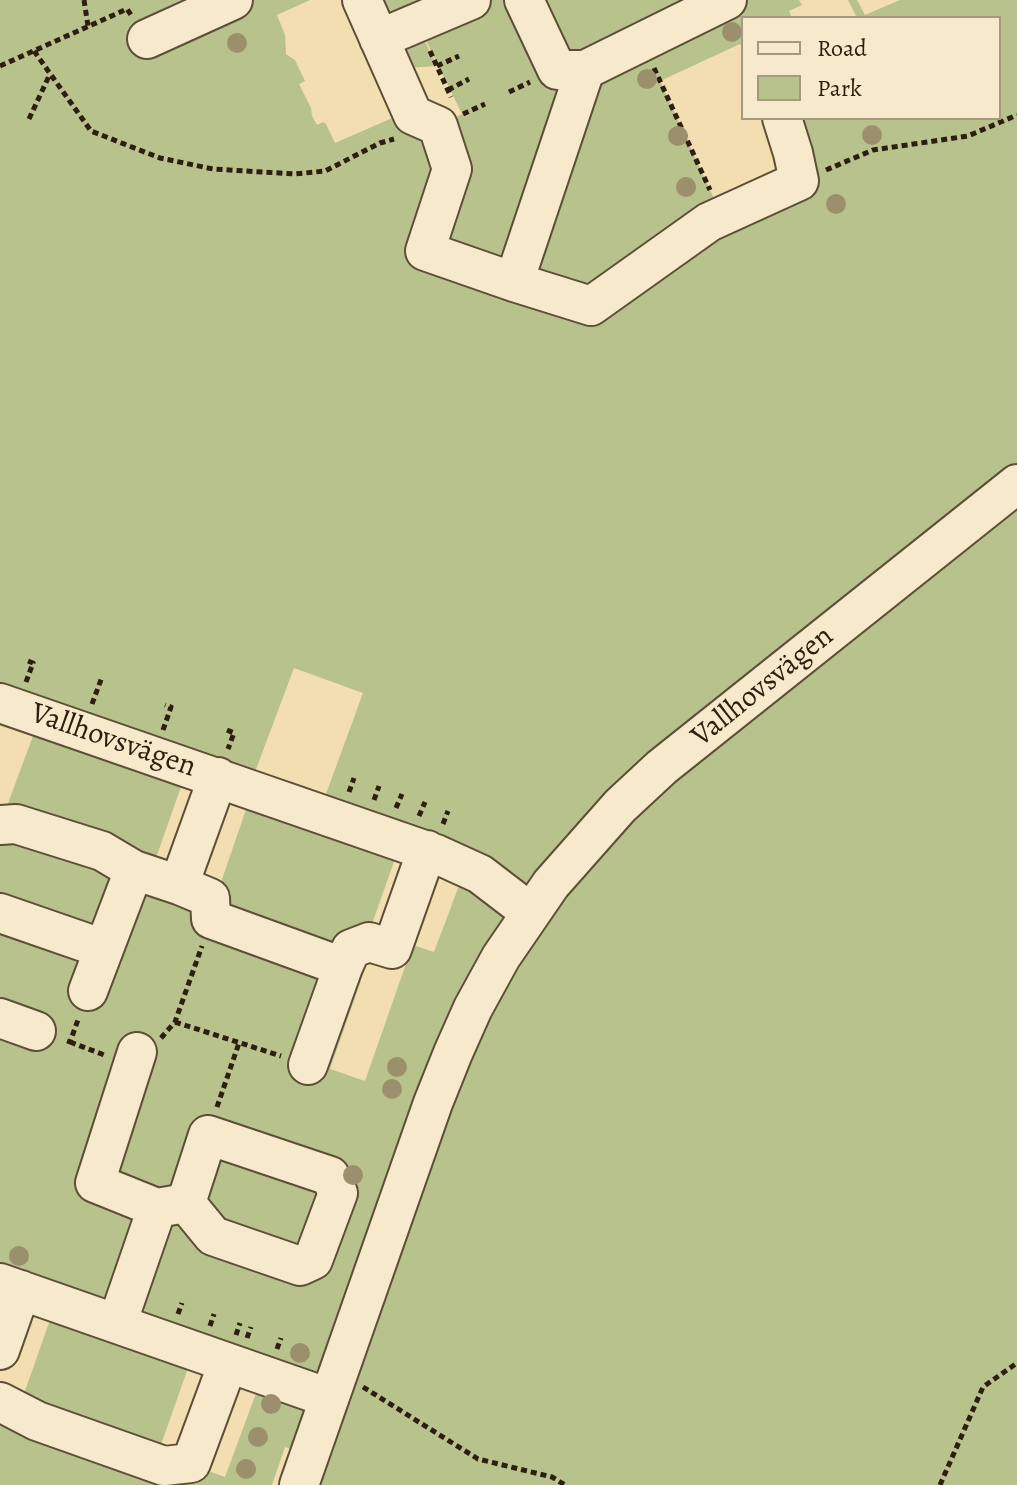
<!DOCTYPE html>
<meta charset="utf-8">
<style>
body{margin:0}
#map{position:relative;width:1017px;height:1485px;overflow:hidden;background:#f2deb0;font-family:Alegreya,serif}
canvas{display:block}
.legend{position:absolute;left:741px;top:16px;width:260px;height:104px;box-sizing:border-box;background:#f7eacc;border:2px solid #a69880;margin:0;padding:10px 14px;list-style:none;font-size:24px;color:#2d1e0f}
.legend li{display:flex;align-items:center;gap:16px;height:40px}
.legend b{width:40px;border:2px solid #a69880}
</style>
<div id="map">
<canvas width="1017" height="1485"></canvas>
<ul class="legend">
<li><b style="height:10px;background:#f7eacc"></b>Road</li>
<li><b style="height:22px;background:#b7c28d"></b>Park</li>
</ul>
</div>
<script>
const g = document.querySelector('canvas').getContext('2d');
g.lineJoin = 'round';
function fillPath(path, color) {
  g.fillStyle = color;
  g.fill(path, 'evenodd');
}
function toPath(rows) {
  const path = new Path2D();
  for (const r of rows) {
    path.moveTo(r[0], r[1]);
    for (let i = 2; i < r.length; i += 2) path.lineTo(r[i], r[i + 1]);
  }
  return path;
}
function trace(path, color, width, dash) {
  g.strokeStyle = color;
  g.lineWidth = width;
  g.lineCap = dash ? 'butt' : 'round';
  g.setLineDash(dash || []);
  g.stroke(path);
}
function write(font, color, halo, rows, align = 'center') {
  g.font = font + ' Alegreya,serif';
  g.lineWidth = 6;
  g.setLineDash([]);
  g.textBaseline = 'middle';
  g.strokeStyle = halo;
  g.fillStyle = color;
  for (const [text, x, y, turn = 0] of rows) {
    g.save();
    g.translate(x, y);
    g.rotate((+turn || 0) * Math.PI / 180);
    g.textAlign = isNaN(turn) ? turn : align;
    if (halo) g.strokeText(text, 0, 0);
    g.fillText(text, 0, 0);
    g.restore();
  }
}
const green = toPath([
 [0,0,310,0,277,15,285,35,286,54,295,60,305,81,299,84,311,108,312,116,317,125,323,122,326,124,335,143,397,116,438,126,462,114,418,24,417,25,437,66,393,69,362,0,799,0,802,5,789,11,792,18,743,18,743,50,740,44,660,81,722,216,799,181,782,118,999,118,999,18,854,18,856,16,848,0,857,0,865,15,900,0,1017,0,1017,1485,299,1485,309,1455,285,1447,272,1485,184,1485,170,1480,168,1485,0,1485,0,1402,21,1402,56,1303,0,1283,0,825,40,717,0,703],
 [294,668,363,693,326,794,290,781,282,800,253,789,217,894,150,875,188,767,249,788],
 [401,842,466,867,434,952,395,939,368,935],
 [371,952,406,964,365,1081,330,1069],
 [194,1351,258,1388,225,1477,158,1453]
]);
const path = toPath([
 [84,0,88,26],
 [34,51,91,131,160,158,213,169,295,174,325,171,380,143,394,139],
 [430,51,451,97],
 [0,66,127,9,131,15],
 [437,66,459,56],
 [654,68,710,190],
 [448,90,469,79],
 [509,92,530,82],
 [463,114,485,104],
 [29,119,50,74],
 [826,170,873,150,968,136,1017,115],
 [26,682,33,663,28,661],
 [92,704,102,677],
 [163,730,171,707,165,705],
 [227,730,234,733,228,749],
 [349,792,354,778],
 [374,800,379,786],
 [396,808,402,794],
 [419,816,425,802],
 [443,824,448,811],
 [175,1022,281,1056],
 [161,1038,175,1022,202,946],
 [67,1041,70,1042,79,1017],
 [70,1042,107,1056],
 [217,1107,239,1043],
 [178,1314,182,1303],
 [210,1326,214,1314],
 [236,1335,240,1323],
 [247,1338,251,1327],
 [277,1349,281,1338],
 [363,1387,478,1459,552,1477,565,1485],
 [940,1485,983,1387,1017,1363]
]);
const minor = toPath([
 [362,0,413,115,438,126,452,169,425,251,514,282,591,306,709,222,799,181,793,153,782,118],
 [524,0,557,70,585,70,727,0],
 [147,39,233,0],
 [379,39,471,0],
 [514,282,585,70],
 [0,703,436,854,480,874,531,913],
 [0,825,16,824,102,851,134,870,179,885,210,898,211,919,343,967,308,1065],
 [179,885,218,777],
 [0,913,104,949],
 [343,967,351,949,369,942,392,949,427,850],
 [88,991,134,870],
 [0,1018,36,1031],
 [157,1208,186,1203,208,1135,330,1176,338,1193,313,1260,300,1266,213,1236,186,1203],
 [0,1283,329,1398],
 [117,1324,157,1208,95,1183,137,1052],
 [0,1350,21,1290],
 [0,1402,37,1421,164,1466,191,1463,228,1363],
 [299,1485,433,1103,453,1053,473,1008,501,957,551,884,620,806,662,767,1017,484]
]);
const trees = [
 [732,32],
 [237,43],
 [647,79],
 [872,135],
 [678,136],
 [686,187],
 [836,204],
 [397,1067],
 [392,1089],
 [353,1175],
 [19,1256],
 [300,1353],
 [271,1404],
 [258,1437],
 [246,1469]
];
const streetNames = [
 ["Vallhovsvägen",763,687,-39],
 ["Vallhovsvägen",113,741,19]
];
fillPath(green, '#b7c28d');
trace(minor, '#5e4e37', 42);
trace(path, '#2d1e0f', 5, [6, 4]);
trace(minor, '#f7eacc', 38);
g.fillStyle = '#9c8f6c';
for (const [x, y] of trees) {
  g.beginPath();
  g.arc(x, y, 10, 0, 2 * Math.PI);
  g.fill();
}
write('30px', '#2d1e0f', '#f7eacc', streetNames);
</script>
